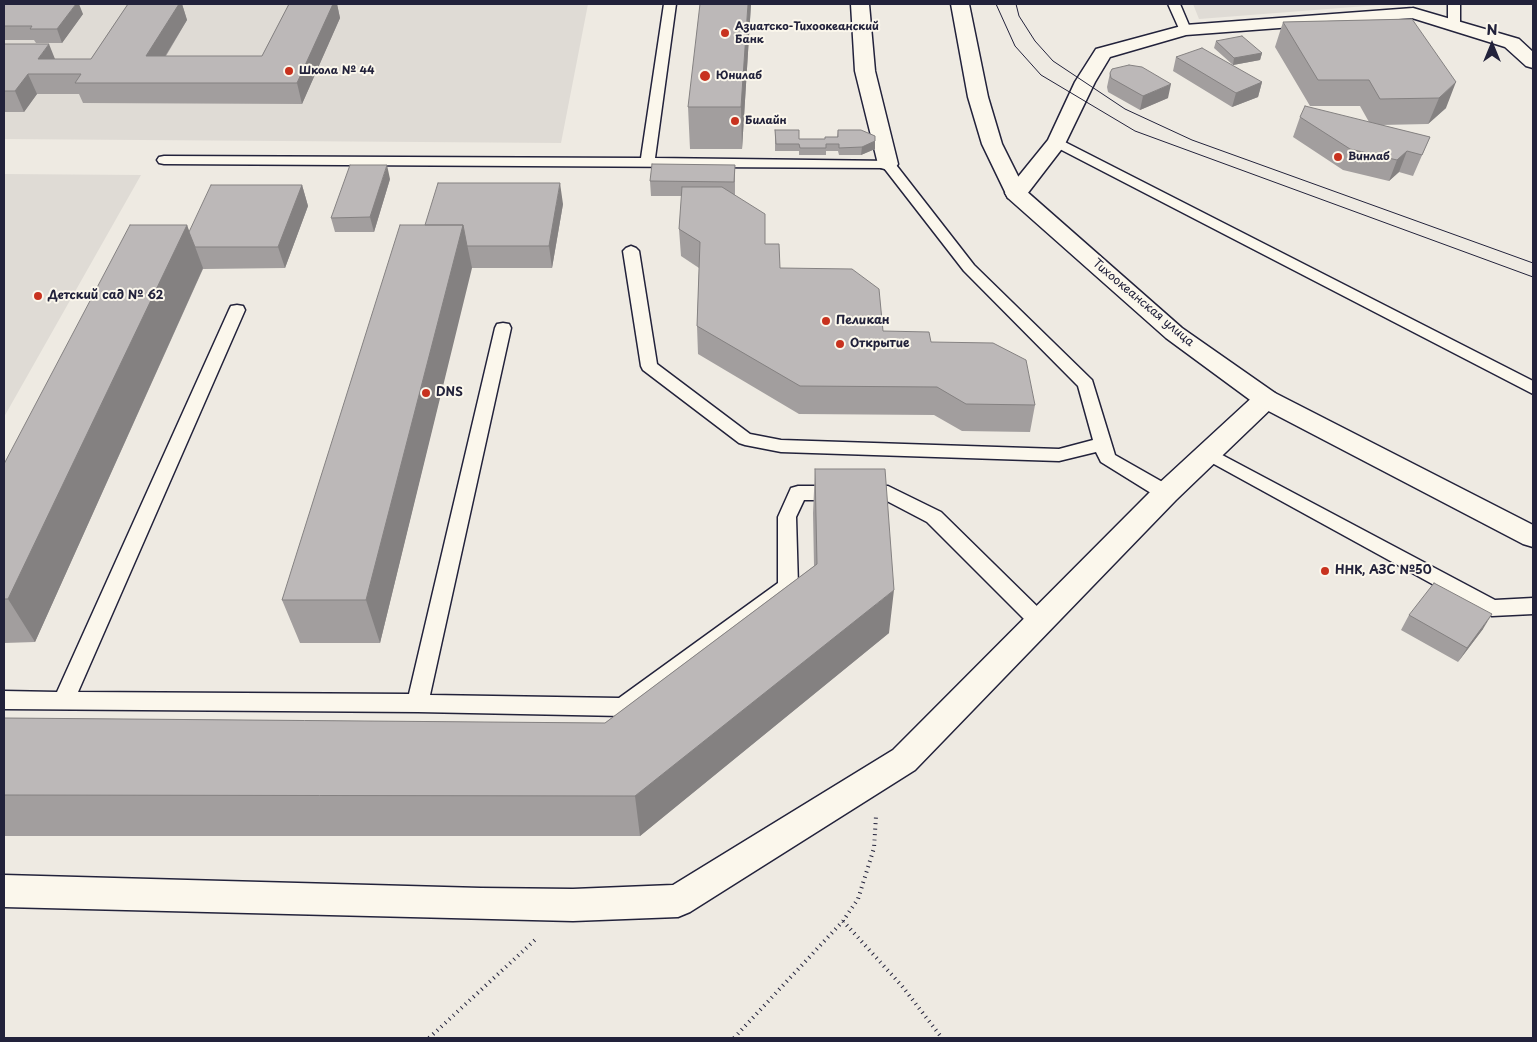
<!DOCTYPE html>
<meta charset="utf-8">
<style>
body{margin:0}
#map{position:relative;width:1537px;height:1042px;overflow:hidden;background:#eeeae2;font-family:"Playpen Sans",sans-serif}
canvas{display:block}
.frame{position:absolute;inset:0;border:5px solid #22223b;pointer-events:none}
.north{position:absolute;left:1467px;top:20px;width:50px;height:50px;-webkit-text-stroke:4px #fbf7ec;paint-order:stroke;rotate:0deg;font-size:14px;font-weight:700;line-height:20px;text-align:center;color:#22223b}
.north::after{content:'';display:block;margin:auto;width:18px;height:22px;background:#22223b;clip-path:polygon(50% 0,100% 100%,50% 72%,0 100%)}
</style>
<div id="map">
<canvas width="1537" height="1042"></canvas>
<div class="frame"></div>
<div class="north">N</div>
</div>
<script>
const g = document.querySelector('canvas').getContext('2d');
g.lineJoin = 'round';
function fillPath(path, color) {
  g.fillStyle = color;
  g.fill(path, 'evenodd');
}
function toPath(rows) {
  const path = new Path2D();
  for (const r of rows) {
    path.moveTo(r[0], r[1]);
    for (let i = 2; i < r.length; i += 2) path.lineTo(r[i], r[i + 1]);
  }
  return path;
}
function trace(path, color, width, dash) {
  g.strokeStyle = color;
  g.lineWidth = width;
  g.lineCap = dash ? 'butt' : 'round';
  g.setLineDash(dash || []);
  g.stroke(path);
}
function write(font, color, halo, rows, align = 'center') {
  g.font = font + ' "Playpen Sans",sans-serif';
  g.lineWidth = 4;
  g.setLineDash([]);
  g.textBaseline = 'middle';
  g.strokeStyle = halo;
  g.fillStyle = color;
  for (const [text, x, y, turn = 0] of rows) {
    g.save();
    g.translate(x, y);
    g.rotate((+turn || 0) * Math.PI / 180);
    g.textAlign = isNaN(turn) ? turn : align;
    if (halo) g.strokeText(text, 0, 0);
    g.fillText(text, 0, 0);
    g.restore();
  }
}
const built = toPath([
 [4,4,588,4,561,143,4,139],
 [1193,4,1392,4,1199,19],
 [4,174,141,175,4,417]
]);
const path = toPath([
 [843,921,902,986,942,1038],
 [429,1038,536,939],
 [734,1038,843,921,858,899,874,848,876,816]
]);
const service = toPath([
 [664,4,676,4,655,158,893,161,974,265,1092,380,1115,455,1173,488,1175,493,1173,498,1166,500,1159,498,1101,462,1096,452,1059,461,781,452,745,445,739,443,643,370,641,366,623,251,626,248,631,246,636,248,639,251,657,364,750,434,781,440,1059,449,1093,440,1078,386,964,271,884,168,164,164,159,163,157,160,159,157,164,156,641,158,664,4],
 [1168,4,1180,4,1191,30,1189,33,1181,33,1168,4],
 [1448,4,1460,4,1460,25,1458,28,1450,28,1448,25,1448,4],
 [1057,138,1533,381,1533,394,1052,145,1050,142,1052,139,1057,138],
 [237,305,243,306,245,310,78,692,409,694,495,328,497,324,503,323,509,324,511,328,430,695,619,698,778,583,778,517,791,488,798,486,888,486,941,512,1047,616,1050,622,1047,628,1040,630,1033,628,927,522,885,500,804,500,796,517,798,586,795,591,630,713,623,716,418,712,4,709,4,691,57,692,229,310,231,306,237,305],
 [1209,448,1495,600,1533,598,1533,614,1492,616,1485,613,1203,458,1200,454,1203,450,1209,448]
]);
const minor = toPath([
 [851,4,869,4,875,71,898,164,895,168,888,170,881,168,878,164,855,71,851,4],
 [1413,8,1519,39,1533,52,1533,68,1526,66,1505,47,1412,18,1186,35,1110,57,1095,82,1064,146,1024,198,1016,199,1008,198,1005,193,1048,140,1075,82,1096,49,1185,25,1413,8],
 [1266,391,1275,393,1279,399,1275,405,1176,500,915,770,690,912,678,917,573,921,4,907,4,875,481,888,573,889,673,885,893,750,1156,486,1257,393,1266,391]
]);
const primary = toPath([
 [951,4,969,4,988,97,1002,144,1025,190,1182,328,1275,393,1533,525,1533,547,1523,544,1257,405,1166,338,1008,198,982,144,968,97,951,4]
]);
const tram = toPath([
 [996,4,1015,46,1041,75,1135,131,1533,277],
 [1016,4,1019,16,1035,41,1053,61,1125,109,1192,140,1533,263]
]);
const wall = toPath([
 [4,4,83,14,62,43,36,43,34,40,4,40],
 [128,4,182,4,187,20,166,56,262,56,289,4,337,4,340,18,302,104,83,103,79,94,37,94,24,112,4,112,4,44,55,59,91,59],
 [751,4,742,149,690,149,688,107],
 [1412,19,1446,108,1428,124,1381,125,1430,137,1413,176,1399,172,1389,181,1343,170,1293,137,1300,117,1369,122,1360,106,1310,106,1275,47,1283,22],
 [1216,41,1262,53,1260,60,1233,65,1214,48],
 [1176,57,1262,82,1258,97,1232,107,1173,71],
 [1110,73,1168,98,1140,110,1108,92,1107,87],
 [775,130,799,139,825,139,837,137,838,130,875,141,875,149,861,155,839,155,838,151,826,151,826,155,799,155,799,151,775,151],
 [735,165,735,195,780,268,883,331,931,342,1035,405,1030,432,962,431,934,415,799,414,698,354,697,326,699,268,681,256,679,229,682,196,651,196,650,181],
 [390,179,374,232,335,232,331,218],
 [302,185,308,206,285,268,203,269,35,642,4,643,4,464,187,225,189,232],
 [563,204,552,268,471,268,380,643,300,643,282,600,425,225],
 [815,469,889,633,640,836,4,836,4,718,605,723,814,566,813,513],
 [1409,615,1483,629,1458,662,1401,630]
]);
const shadedWall = toPath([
 [76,4,79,4,83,14,62,43,57,29],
 [179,4,182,4,187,20,153,76,146,56],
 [333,4,337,4,340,18,302,104,297,83],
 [748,4,751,4,742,149,741,107],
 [49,44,57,64,38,59],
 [1262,53,1260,60,1233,65,1234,58],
 [28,74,37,94,24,112,15,91],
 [1262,82,1258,97,1232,107,1236,93],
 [1456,82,1446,108,1428,124,1439,98],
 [1171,84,1168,98,1140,110,1143,96],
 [875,141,875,149,861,155,862,147],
 [1407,151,1399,172,1389,181,1397,160],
 [387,165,390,179,374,232,370,217],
 [560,183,563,204,552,268,549,246],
 [302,185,308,206,285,268,278,247],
 [187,225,203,268,35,642,8,599],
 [463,225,472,268,380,643,366,600],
 [894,590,889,633,640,836,635,796],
 [1492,614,1483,629,1458,662,1467,648]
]);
const building = toPath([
 [4,4,76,4,57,29,30,29,32,26,4,26,4,4],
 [128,4,179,4,146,56,262,56,289,4,333,4,297,83,75,83,81,74,28,74,15,91,4,91,4,44,49,44,38,59,91,59,128,4],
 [700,4,748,4,741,107,688,107,700,4],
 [1412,19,1456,82,1439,98,1380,99,1369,80,1318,80,1283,22,1412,19],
 [1242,36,1262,53,1234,58,1216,41,1242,36],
 [1202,48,1262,82,1236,93,1176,57,1202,48],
 [1129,65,1142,67,1171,84,1143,96,1111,78,1110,73,1112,69,1129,65],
 [1305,106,1430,137,1422,155,1407,151,1397,160,1350,149,1300,117,1305,106],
 [775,130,799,130,799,139,825,139,825,137,838,137,838,130,861,130,875,136,875,141,862,147,839,148,839,144,826,144,826,148,800,148,799,144,776,144,775,130],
 [652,164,735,165,734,182,650,181,652,164],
 [350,165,387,165,370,217,331,218,350,165],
 [438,183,560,183,549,246,467,246,463,225,425,225,438,183],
 [211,185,302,185,278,247,195,247,189,232,211,185],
 [682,187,722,187,765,214,765,244,779,244,780,268,852,269,879,289,883,331,929,332,931,342,993,343,1026,360,1035,405,966,404,937,387,800,386,697,326,700,242,679,229,682,187],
 [130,225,187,225,8,599,4,599,4,464,130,225],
 [400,225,463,225,366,600,282,600,400,225],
 [815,469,885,469,894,590,635,796,4,795,4,718,605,723,817,564,815,469],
 [1434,583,1492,614,1467,648,1409,615,1434,583]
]);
const markers = [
 [725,33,5,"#c8321e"],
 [289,71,5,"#c8321e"],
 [705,76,6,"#c8321e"],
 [735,121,5,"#c8321e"],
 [1338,157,5,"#c8321e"],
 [38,296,5,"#c8321e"],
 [826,321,5,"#c8321e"],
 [840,344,5,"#c8321e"],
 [426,393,5,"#c8321e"],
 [1325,571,5,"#c8321e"]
];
const farPoinames = [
 ["Азиатско-Тихоокеанский",735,27],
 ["Банк",735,40],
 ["Школа № 44",299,71],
 ["Юнилаб",716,76],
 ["Билайн",745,121],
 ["Винлаб",1348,157]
];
const poiNames = [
 ["Детский сад № 62",48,296],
 ["Пеликан",836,321],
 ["Открытие",850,344],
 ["DNS",436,393],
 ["ННК, АЗС №50",1335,571]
];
const streetNames = [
 ["Тихоокеанская улица",1143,303,40]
];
fillPath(built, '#dfdbd5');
trace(service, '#22223b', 3);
trace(minor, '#22223b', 3);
trace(primary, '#22223b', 3);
trace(path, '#22223b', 4, [1, 4.5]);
fillPath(service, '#fbf7ec');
fillPath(minor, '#fbf7ec');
fillPath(primary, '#fbf7ec');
trace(tram, '#22223b', 1);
fillPath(wall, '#a29e9e');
fillPath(shadedWall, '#848181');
fillPath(building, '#bcb8b8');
trace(building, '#848181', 1);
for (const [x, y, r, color] of markers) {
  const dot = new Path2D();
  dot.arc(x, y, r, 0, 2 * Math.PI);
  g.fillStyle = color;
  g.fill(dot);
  trace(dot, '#fbf7ec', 2);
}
write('bold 11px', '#22223b', '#fbf7ec', farPoinames, 'left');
write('bold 12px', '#22223b', '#fbf7ec', poiNames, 'left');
write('12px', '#22223b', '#fbf7ec', streetNames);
</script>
